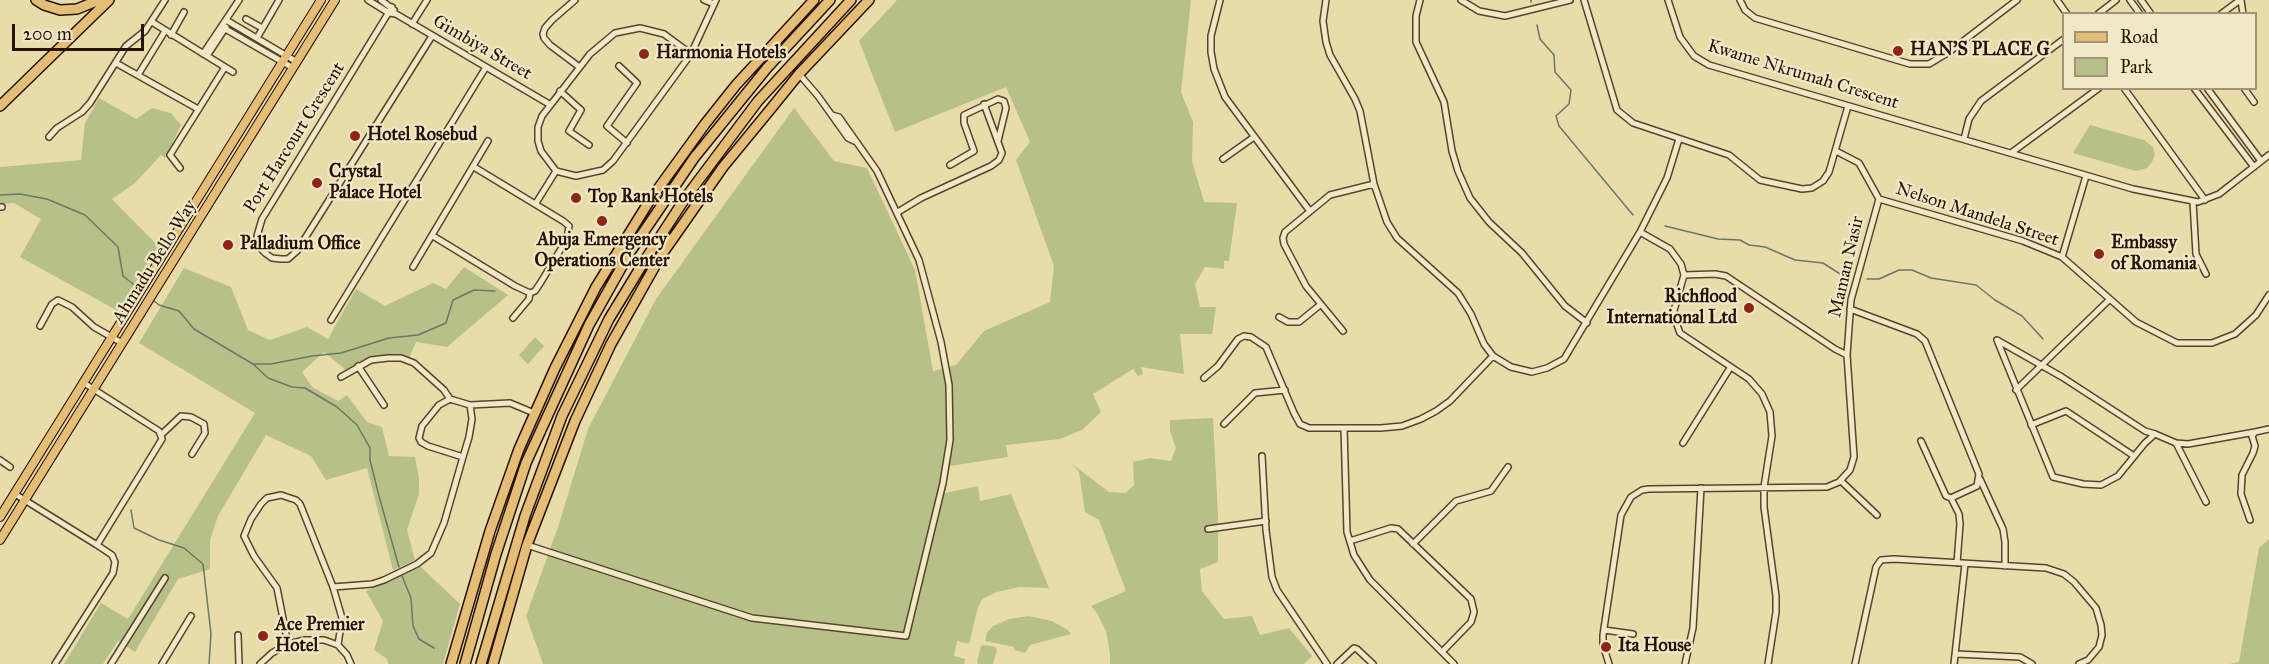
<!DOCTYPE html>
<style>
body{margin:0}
#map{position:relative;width:2269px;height:664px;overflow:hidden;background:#e9dcab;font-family:"IM FELL Great Primer",serif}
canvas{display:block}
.legend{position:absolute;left:2062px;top:12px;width:195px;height:78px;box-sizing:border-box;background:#f1e8c8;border:2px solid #a19278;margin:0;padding:8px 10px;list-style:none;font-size:18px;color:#281200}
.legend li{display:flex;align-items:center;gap:12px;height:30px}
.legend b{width:30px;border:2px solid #a19278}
.scale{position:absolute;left:12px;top:24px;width:132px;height:27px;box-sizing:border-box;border:3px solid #281200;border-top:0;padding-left:8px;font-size:18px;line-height:21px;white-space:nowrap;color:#281200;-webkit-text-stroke:4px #f1e8c8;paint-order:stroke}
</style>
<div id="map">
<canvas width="2269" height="664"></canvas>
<ul class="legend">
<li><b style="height:8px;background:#e4be76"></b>Road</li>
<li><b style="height:16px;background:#b7c088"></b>Park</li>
</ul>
<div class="scale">200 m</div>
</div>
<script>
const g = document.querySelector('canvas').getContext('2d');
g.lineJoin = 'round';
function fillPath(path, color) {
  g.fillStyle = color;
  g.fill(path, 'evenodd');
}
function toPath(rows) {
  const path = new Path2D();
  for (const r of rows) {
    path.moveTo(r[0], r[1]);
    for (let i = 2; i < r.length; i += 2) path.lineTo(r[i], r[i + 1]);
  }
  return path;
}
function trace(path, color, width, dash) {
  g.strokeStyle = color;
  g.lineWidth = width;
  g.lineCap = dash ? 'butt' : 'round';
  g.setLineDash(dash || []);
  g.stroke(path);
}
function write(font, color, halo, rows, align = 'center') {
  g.font = font + ' "IM FELL Great Primer",serif';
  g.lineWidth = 4.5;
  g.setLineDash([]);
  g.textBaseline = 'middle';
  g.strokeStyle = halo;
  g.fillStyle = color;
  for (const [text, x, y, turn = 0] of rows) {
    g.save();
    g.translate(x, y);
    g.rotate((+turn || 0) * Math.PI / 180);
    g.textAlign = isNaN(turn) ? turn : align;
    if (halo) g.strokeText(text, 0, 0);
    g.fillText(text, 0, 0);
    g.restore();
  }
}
const green = toPath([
 [897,0,1191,0,1181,92,1193,122,1192,161,1204,202,1237,203,1229,261,1224,261,1224,269,1205,267,1195,284,1200,307,1216,307,1212,334,1180,334,1184,374,1141,367,1143,374,1138,376,1133,369,1093,394,1101,412,1082,430,1060,439,1006,445,1008,457,950,466,945,493,978,486,980,501,1011,494,1049,588,1019,587,997,592,982,599,978,607,969,644,957,641,954,656,965,659,964,664,543,664,526,616,558,527,588,429,656,299,794,108,834,161,867,168,915,270,933,371,956,365,984,331,1050,302,1054,266,1016,160,1030,142,1006,87,895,132,859,41],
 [99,98,136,119,152,108,171,113,181,125,165,158,161,155,135,183,112,199,158,246,118,311,20,257,41,219,14,203,0,204,0,167,81,160,85,123],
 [2090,125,2144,140,2153,147,2155,154,2152,162,2147,168,2136,171,2073,153],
 [464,267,508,295,447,347,416,342,409,358,395,355,371,357,346,370,324,352,302,372,312,387,338,401,347,395,367,422,382,427,389,456,415,457,419,478,419,494,407,530,415,560,393,570,367,468,326,480,311,456,266,435,218,516,210,540,210,569,178,579,135,652,118,641,103,664,64,664,101,603,128,619,255,413,139,343,184,268,231,287,248,330,270,340,307,327,328,339,356,289,385,306,433,283,446,289],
 [535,337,544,346,528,364,519,355],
 [1213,418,1218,516,1218,562,1200,569,1202,591,1224,619,1252,616,1260,635,1289,628,1312,656,1304,664,1110,664,1110,653,1106,631,1097,613,1091,606,1126,591,1099,520,1085,512,1079,472,1072,464,1109,492,1125,493,1134,485,1133,462,1150,458,1171,461,1176,448,1170,431,1170,420],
 [2269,539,2269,664,2229,664,2239,662,2259,548],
 [421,567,460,604,443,664,388,664,387,659,374,650,383,621,366,591],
 [1029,616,1052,621,1068,630,1071,634,1030,645,1025,653,1014,650,1014,647,985,641,987,633,993,626,1009,619],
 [985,645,995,647,997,650,993,664,978,664,977,662,981,646]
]);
const stream = toPath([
 [1531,0,1531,2],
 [1537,25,1540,39,1554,55,1555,72,1571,90,1569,104,1556,116,1559,126,1633,215],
 [0,195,20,194,47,199,85,215,118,247,123,276,137,287],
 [1665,226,1718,239,1740,240,1749,245,1765,247,1795,260,1823,263,1848,279],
 [1867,279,1879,279,1899,270,1912,270,1931,278,1976,285,1995,300,2022,316,2043,339],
 [153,300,159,305,179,311,194,329,253,364,271,364,312,356,341,353,389,338,418,335,446,323,453,300,474,290,495,291],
 [253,364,268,378,292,387,305,388,337,407,357,425,370,448,370,460,379,496,399,567],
 [131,510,134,528,159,540,184,548,203,564,211,634,209,664],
 [402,576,411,598,413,626,419,639,434,648]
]);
const street = toPath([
 [368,0,389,13,396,14,549,104],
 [381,0,394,10],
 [575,0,552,20,545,28,543,34,544,38,550,45,578,66],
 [704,0,714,4],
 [1220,0,1211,36,1211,52,1214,69,1225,97,1309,210],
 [1326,0,1323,21,1326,42,1330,55,1355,99,1360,111,1374,184,1387,222,1397,238,1458,293,1471,314,1484,344,1493,356,1511,367,1532,372,1547,368,1564,359,1640,232],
 [1420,0,1416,16,1416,42,1444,102,1452,151,1458,171,1470,198,1489,222,1522,253,1565,306,1587,323],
 [1461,0,1479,11,1505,16,1570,0],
 [1584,0,1617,110,1633,123,1729,155,1760,180,1802,189,1812,188,1823,181,1829,172,1848,106],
 [1668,0,1680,37,1694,56,1709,65,2133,189,2198,202,2219,194,2269,155],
 [1740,0,1745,10,1755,18,1910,64,1929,64,1949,52,2017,0],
 [2057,0,2067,14],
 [2130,0,2140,14],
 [2141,0,2151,14],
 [2241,0,2243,14],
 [392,7,262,219,257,236,261,249,265,253,272,258,281,259,288,259,297,251,432,36],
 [2098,14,2116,0],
 [2221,14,2240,0],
 [246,19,262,28],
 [226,20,297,62],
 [152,22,233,72],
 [412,24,427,0],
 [222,27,293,68],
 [640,28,664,34,691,54,613,161,603,170,576,176,556,171,541,151,538,141,538,127,542,116,590,54,615,33,640,28],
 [171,35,184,12],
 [257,38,279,0],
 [203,54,239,0],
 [691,54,716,0],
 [207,56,226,27],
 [116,63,198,109],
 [619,66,637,83,607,126,627,143],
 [799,74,818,96,848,138,854,141],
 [138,75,165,31],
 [2124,88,2205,200],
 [2194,88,2254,167],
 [2207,88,2261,161],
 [2244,88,2254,102],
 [560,91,581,110,569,131,589,145],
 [49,137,57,128,82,112,90,103,126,46,145,31,165,0],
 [1679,139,1667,178,1640,232,1670,249,1681,264,1684,275,1673,314,1680,333,1749,379,1762,394,1770,412,1772,436,1764,487,1764,507,1776,596,1776,612,1768,664],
 [1964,139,1969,119,1981,101,2064,39],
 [2011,153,2099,88],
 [1223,159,1254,137],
 [950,165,974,151,964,123,964,115,998,99,1004,101,1006,108,998,141],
 [180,168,170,155,225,67],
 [1879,199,2023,241,2062,257,2136,322,2177,343,2212,343,2235,334,2256,315,2269,295],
 [2193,202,2196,254,2206,274],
 [536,203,556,171],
 [0,207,2,207],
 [898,212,921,198,991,166,999,160,1002,153,984,104],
 [433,236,515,286,530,293,535,291,541,282,567,239,569,226,563,221,474,167],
 [2062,257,2086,176],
 [413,267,488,141],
 [1684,275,1715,274,1726,276,1835,349,1847,355],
 [1850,309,1917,334,1925,341,1979,474,1977,486,1951,498,1946,496,1921,441],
 [1279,317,1288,322,1299,322,1320,305],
 [513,318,529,299,530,293],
 [331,320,486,67],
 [40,326,52,304,58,300,72,307,94,327,122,343],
 [1343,331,1306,286,1284,244,1283,238,1285,232,1330,195,1374,184],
 [358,366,384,405],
 [341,377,371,360,388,358,401,358,414,363,444,390,450,399],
 [1204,378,1218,366,1238,339,1244,336,1251,337,1266,347,1294,413,1300,424,1309,428,1381,428,1402,426,1421,419,1436,411,1450,401,1493,356],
 [84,383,159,431,162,439,97,545],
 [2016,390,2109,300],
 [470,405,510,403,534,413],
 [1224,424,1255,393,1285,390],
 [2031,425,2066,411,2134,456],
 [1344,428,1347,532,1354,555,1370,580,1454,664],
 [162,434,181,416,191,417,204,424,205,433,192,454],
 [2155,434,2145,443,2118,476,2101,485,2083,484,2053,477,1997,340,2062,377,2145,431,2155,434,2176,443,2188,444,2255,432],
 [1683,443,1730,368],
 [2176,443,2206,502],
 [1262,456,1266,530,1272,577,1277,590,1327,664],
 [0,460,10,467],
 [1980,479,2003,529,2005,542,2005,566],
 [1841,481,1877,515],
 [15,494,97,545,112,555,115,562,113,573,55,664],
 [1951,498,1959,514,1960,524,1957,563],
 [2250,520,2241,494,2242,475,2253,453,2255,446,2252,436,2255,432,2269,429],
 [1208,529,1266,521],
 [1350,541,1391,528,1398,529,1471,599,1474,612,1471,622,1442,652],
 [1413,544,1456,501,1491,491,1508,467],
 [527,545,752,618,906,636,943,483,950,440,949,385,941,342,919,260,877,171,839,117,832,115],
 [333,587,372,584,384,580,417,564,431,553,444,523,463,457,469,437,472,419,470,405,450,399,439,405,422,426,419,438,421,442,428,446,463,457],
 [1604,630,1633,634],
 [238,635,239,664],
 [288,644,277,588,254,556,244,536,251,519,261,504,267,498,281,495,296,500,300,504,333,587,342,618,338,645],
 [1956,654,2020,657,2032,664],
 [111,664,165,578],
 [162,664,191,616],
 [260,664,272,653,288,644,305,640,324,640,338,645,347,655,351,664],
 [1337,664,1354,648,1357,649,1373,664],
 [1609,664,1603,645,1603,635,1621,515,1631,497,1642,490,1649,489,1827,487,1839,482,1850,470,1854,457,1847,355,1851,300,1879,199,1859,163,1836,151],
 [1685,664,1693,628,1701,488],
 [1855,664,1876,567,1881,560,1894,559,2046,568,2064,574,2074,582,2096,608,2101,625,2102,635,2099,647,2088,660,2079,664],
 [1954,664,1965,564]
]);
const primary = toPath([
 [0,517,321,0],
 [0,540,335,0]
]);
const highway = toPath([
 [36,0,44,5,60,10,77,9,99,0],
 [0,106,109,0],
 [451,664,490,531,519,449,555,368,596,287,650,200,705,124,736,85,814,0],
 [465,664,496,554,526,463,589,325,630,252,694,158,767,68,830,0],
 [481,664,525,516,562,416,609,319,645,260,686,197,758,101,851,0],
 [493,664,527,545,575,421,611,344,660,257,723,167,769,111,799,74,869,0]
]);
const markers = [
 [1898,51,6,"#8f2418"],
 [644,54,6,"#8f2418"],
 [355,136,6,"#8f2418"],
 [317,183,6,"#8f2418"],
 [576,198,6,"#8f2418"],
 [602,221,6,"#8f2418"],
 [228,245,6,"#8f2418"],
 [2099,254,6,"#8f2418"],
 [1749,308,6,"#8f2418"],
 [263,636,6,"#8f2418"],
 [1606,647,6,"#8f2418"]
];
const streetNames = [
 ["Gimbiya Street",482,48,30],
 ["Kwame Nkrumah Crescent",1803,75,17],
 ["Port Harcourt Crescent",295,138,-58],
 ["Nelson Mandela Street",1977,215,18],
 ["Ahmadu Bello Way",155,262,-58],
 ["Maman Nasir",1847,267,-77]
];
const poiNames = [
 ["HAN'S PLACE G",1910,51],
 ["Harmonia Hotels",656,54],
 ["Hotel Rosebud",367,136],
 ["Crystal",329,173],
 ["Palace Hotel",329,194],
 ["Top Rank Hotels",588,198],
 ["Abuja Emergency",602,241,"center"],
 ["Operations Center",602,262,"center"],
 ["Embassy",2111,244],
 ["of Romania",2111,265],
 ["Palladium Office",240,245],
 ["Richflood",1737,298,"right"],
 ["International Ltd",1737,319,"right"],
 ["Ace Premier",275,626],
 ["Hotel",275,647],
 ["Ita House",1618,647]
];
fillPath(green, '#b7c088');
trace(stream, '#6b7767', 1.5);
trace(street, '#58442b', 8);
trace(primary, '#281200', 10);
trace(highway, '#281200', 12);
trace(street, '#f1e8c8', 5);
trace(primary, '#e4be76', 8);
trace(highway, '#e4be76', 9);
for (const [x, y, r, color] of markers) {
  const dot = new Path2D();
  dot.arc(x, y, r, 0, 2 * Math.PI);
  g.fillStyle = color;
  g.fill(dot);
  trace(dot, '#f1e8c8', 2);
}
write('18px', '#281200', '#f1e8c8', streetNames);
write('bold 18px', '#281200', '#f1e8c8', poiNames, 'left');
</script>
